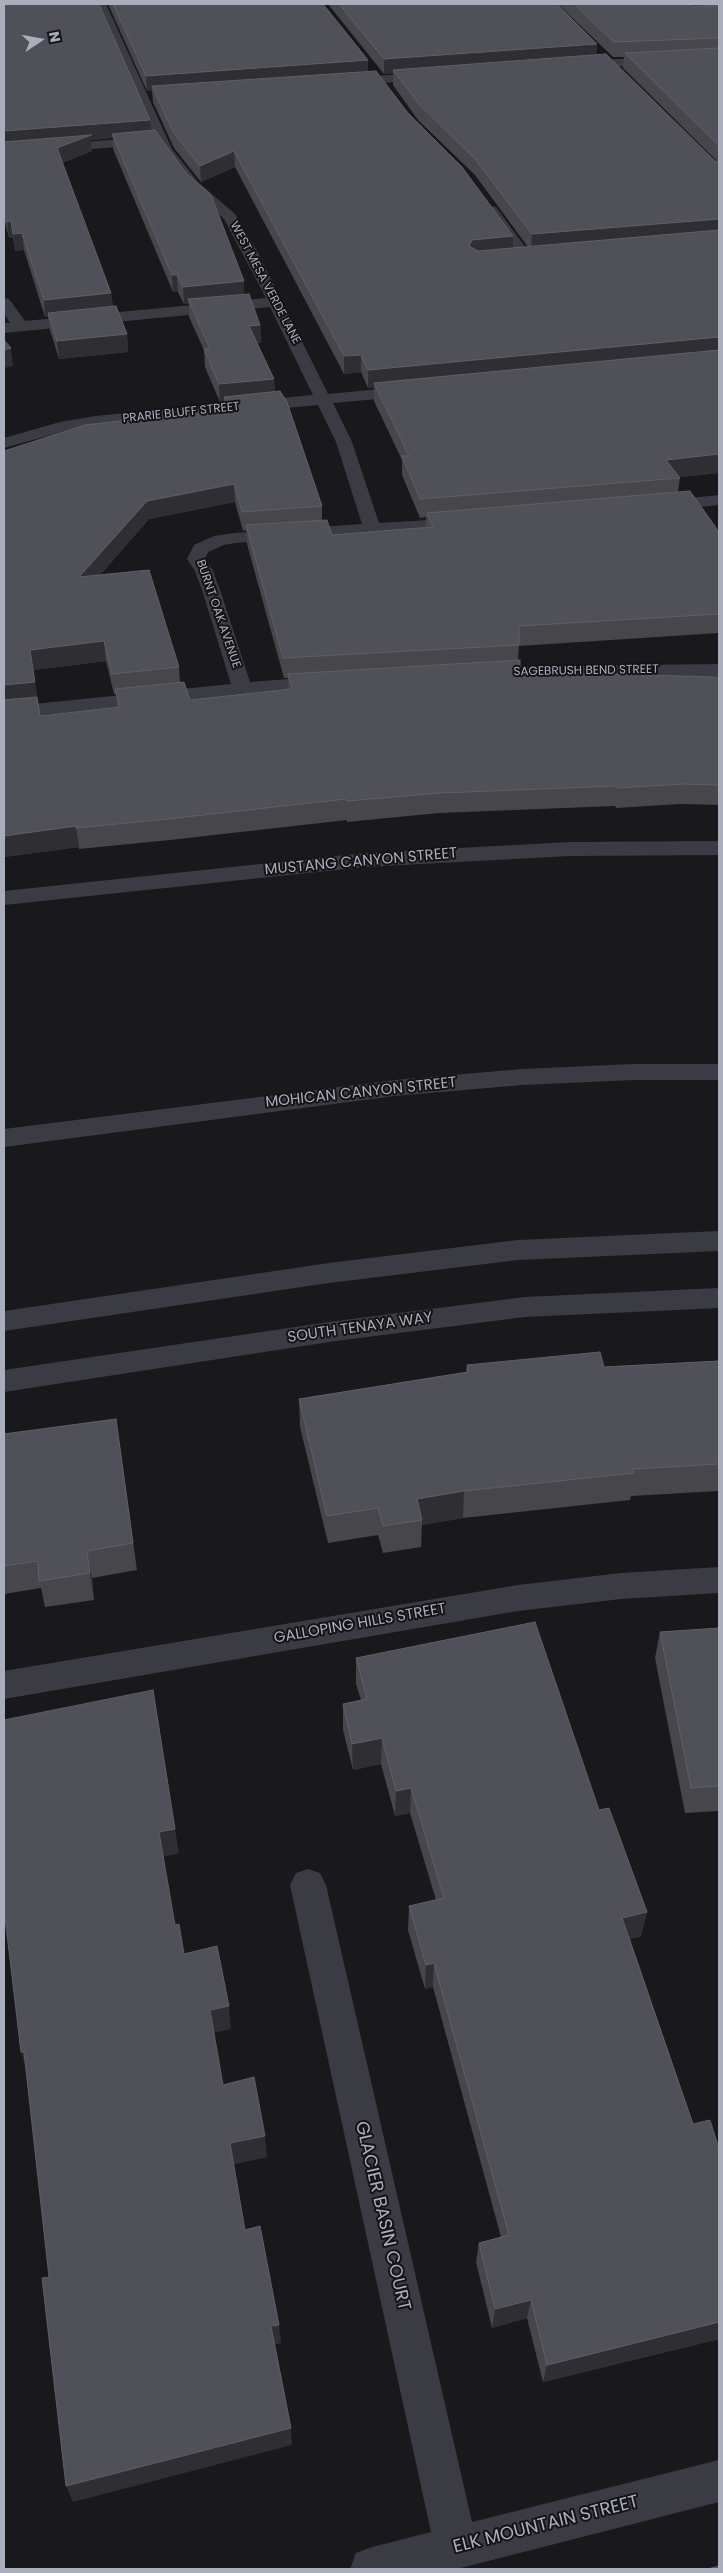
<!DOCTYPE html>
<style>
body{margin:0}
#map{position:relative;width:723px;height:2573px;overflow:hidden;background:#19191b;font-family:Poppins,sans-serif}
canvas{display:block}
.frame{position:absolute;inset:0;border:5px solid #aaadbc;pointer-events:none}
.north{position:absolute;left:15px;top:15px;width:50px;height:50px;-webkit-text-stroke:4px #141416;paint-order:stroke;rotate:78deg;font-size:14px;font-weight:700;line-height:20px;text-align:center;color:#aaadbc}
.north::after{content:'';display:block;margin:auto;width:18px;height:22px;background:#aaadbc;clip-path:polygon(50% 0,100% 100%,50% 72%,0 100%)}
</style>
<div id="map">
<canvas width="723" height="2573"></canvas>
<div class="frame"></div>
<div class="north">N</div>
</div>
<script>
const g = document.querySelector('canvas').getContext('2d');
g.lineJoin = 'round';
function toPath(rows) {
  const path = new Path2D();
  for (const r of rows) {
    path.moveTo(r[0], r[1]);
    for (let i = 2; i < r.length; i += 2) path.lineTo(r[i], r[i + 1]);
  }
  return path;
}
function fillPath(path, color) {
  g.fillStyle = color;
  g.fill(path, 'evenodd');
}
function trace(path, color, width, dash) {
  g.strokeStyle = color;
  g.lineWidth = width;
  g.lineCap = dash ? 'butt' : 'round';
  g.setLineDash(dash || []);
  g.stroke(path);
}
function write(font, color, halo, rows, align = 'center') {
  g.font = font + ' Poppins,sans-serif';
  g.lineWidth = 4;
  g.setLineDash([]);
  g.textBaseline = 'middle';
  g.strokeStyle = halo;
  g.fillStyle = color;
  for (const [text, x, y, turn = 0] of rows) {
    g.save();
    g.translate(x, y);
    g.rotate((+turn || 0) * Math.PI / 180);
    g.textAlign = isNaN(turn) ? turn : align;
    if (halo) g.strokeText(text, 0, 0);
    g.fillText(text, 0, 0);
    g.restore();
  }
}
const minor = toPath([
 [95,4,106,4,172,149,198,182,235,214,256,249,328,394,411,386,419,391,411,396,333,403,352,442,379,523,464,518,470,519,473,523,470,527,464,528,235,543,224,545,208,552,205,559,213,571,221,593,250,682,326,676,333,678,336,682,333,686,4,719,4,707,231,684,203,593,195,571,187,559,194,545,214,536,235,533,362,524,336,442,318,405,95,426,62,432,4,448,4,438,60,422,95,416,313,395,270,307,4,333,4,323,10,323,4,313,4,298,9,299,25,321,266,298,224,219,188,188,160,150,95,4],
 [719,54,719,61,577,69,571,65,577,61,719,54],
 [430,72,434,73,434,79,345,86,339,82,345,78,430,72],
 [149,137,155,141,154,144,4,156,4,148,149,137],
 [491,206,496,207,531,255,533,258,531,261,521,261,484,210,491,206],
 [719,495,719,505,661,511,655,510,652,506,655,502,661,501,719,495],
 [719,664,719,676,486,679,479,677,476,673,479,669,486,667,719,664],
 [719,841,719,855,570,856,365,867,4,905,4,891,365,853,570,842,719,841],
 [634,1064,719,1064,719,1080,634,1080,522,1085,395,1096,4,1147,4,1129,395,1080,522,1069,634,1064],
 [719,1567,719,1593,621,1599,518,1611,4,1699,4,1671,518,1585,621,1573,719,1567],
 [308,1869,320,1873,326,1885,472,2522,719,2460,719,2502,457,2569,350,2569,356,2553,372,2547,431,2532,290,1885,296,1873,308,1869]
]);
const tertiary = toPath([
 [719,1231,719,1251,518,1260,329,1283,4,1331,4,1311,329,1263,518,1240,719,1231],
 [719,1288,719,1308,525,1317,336,1341,4,1392,4,1370,336,1321,525,1297,719,1288]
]);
const wall = toPath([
 [4,4,151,131,244,281,244,294,260,325,261,343,257,343,274,379,275,392,322,506,322,520,332,535,426,528,426,517,420,518,402,475,402,460,374,401,374,388,368,388,361,372,344,374,235,167,201,182,174,148,153,102,152,91,147,91,108,4,323,4,368,60,368,71,408,113,513,236,513,248,528,247,475,175,418,120,393,85,393,73,384,74,328,4,557,4,597,44,596,55,715,161,718,162,623,68,624,57,613,57,558,4,719,4,719,473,679,477,680,478,678,492,719,532,719,633,519,646,518,660,520,672,719,677,719,805,680,804,616,808,615,806,439,813,347,822,347,820,170,840,79,849,79,847,4,857,4,451,225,408,224,402,220,402,205,367,204,350,189,317,189,304,184,304,178,292,173,292,113,149,113,138,91,140,92,151,62,163,111,293,113,307,127,334,128,352,59,359,50,330,48,317,45,317,24,250,15,251,13,238,9,238,4,218],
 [235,502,243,531,246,530,247,544,284,678,288,678,288,689,190,700,180,682,179,667,100,575,149,519],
 [106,661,114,694,116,694,117,708,40,716,33,670],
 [719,1361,719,1491,631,1496,630,1500,463,1518,422,1525,421,1547,383,1553,378,1535,328,1543,300,1427,299,1399,466,1372,467,1365,604,1367],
 [116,1419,137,1570,92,1578,94,1600,45,1607,41,1588,4,1594,4,1434],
 [719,1628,719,1811,685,1813,655,1658,660,1632],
 [356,1658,599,1810,647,1912,641,1936,630,1939,693,2124,719,2149,719,2339,543,2382,527,2318,492,2328,476,2262,479,2243,501,2237,433,1987,425,1989,408,1930,409,1906,436,1900,410,1813,395,1816,381,1764,353,1770,343,1730,343,1704,361,1700,356,1684]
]);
const shadedWall = toPath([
 [597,44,596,58,393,70,393,73,384,74,384,59],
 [368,60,368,75,152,86,152,91,147,91,146,76],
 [150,120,151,135,112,134,113,138,91,140,92,151,59,164,4,147,4,131],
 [234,151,235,167,201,182,200,166],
 [719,219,719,232,531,251,532,234],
 [11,221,13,238,9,238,7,222],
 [22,233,24,250,15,251,13,234],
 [513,236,513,252,472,257,469,246,472,240],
 [172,275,177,275,178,292,173,292],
 [244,281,244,298,188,299,189,304,184,304,183,287],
 [111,293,113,311,48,313,48,317,45,317,44,300],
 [260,325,261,343,250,344,249,326],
 [127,334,128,352,59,359,57,341],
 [719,337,719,355,374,383,374,388,368,388,368,370],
 [11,348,13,366,4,368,4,350],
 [361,355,361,372,344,374,344,356],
 [274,379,275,397,224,397,224,402,220,402,219,384],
 [719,454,719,473,664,479,666,460],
 [234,484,235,502,149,519,81,596,79,577,147,501],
 [104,641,106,661,33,670,30,650],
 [35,682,38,702,4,706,4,685],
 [76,826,79,847,4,857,4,836],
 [464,1491,463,1518,422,1525,422,1520,417,1499],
 [87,1551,92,1578,94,1600,90,1573],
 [382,1738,381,1764,353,1770,352,1744],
 [411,1788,410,1813,395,1816,396,1791],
 [175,1829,179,1853,163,1857,159,1832],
 [647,1912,641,1936,617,1942,622,1918],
 [434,1963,433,1987,425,1989,426,1965],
 [229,2006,231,2029,213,2033,210,2010],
 [21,2052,24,2052,28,2075],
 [265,2136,267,2157,232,2165,230,2143],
 [531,2300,527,2318,492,2328,495,2309],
 [719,2322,719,2339,543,2382,547,2365],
 [279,2325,281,2343,273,2345,271,2326],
 [291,2428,292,2445,73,2502,66,2486]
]);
const building = toPath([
 [4,4,99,4,150,120,4,131,4,4],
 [113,4,323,4,368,60,146,76,113,4],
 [339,4,557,4,597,44,384,59,339,4],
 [574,4,687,4,692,7,719,5,719,38,614,42,574,4],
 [719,48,719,146,625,53,719,48],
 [606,54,715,161,719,162,719,219,532,234,475,159,419,104,393,70,606,54],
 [376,71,408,113,462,167,513,236,472,240,469,246,478,251,719,230,719,337,368,370,361,355,344,356,234,151,200,166,173,132,152,86,376,71],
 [155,130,186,173,211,195,244,281,183,287,177,275,172,275,112,134,155,130],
 [91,135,57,148,111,293,44,300,22,233,13,234,11,221,7,222,4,209,4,142,91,135],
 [249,294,260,325,249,326,274,379,219,384,204,349,210,349,188,299,249,294],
 [116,306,127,334,57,341,48,313,116,306],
 [4,340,11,348,4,350,4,340],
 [719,350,719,454,666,460,680,478,420,499,402,456,409,456,374,383,719,350],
 [280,391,287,402,322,506,242,512,234,484,147,501,79,577,149,570,179,667,112,674,104,641,30,650,35,682,4,685,4,451,85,425,224,409,229,407,224,397,280,391],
 [690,491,719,532,719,614,519,626,519,645,283,658,246,525,327,520,332,535,433,527,427,513,690,491],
 [520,660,520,672,719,677,719,785,683,784,618,788,617,786,440,793,347,801,346,799,168,819,76,828,76,826,4,836,4,700,37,697,40,716,120,707,115,689,184,682,190,700,292,689,288,674,520,660],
 [600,1352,604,1367,719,1361,719,1464,633,1469,634,1473,464,1491,417,1499,422,1520,383,1526,378,1508,327,1516,299,1399,468,1372,467,1365,600,1352],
 [116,1419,133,1543,87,1551,90,1573,39,1581,38,1561,4,1566,4,1434,116,1419],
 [535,1622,599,1810,609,1808,647,1912,622,1918,693,2124,710,2120,719,2149,719,2322,547,2365,531,2300,495,2309,479,2243,509,2235,434,1963,426,1965,409,1906,444,1898,411,1788,396,1791,382,1738,352,1744,343,1704,367,1699,356,1658,535,1622],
 [719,1628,719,1786,691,1788,660,1632,719,1628],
 [153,1690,175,1829,159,1832,175,1925,179,1924,184,1954,217,1946,229,2006,210,2010,223,2085,254,2077,265,2136,230,2143,245,2230,260,2226,279,2325,271,2326,291,2428,66,2486,42,2278,49,2277,24,2052,21,2052,4,1909,4,1720,153,1690],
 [719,2566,719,2569,708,2569,719,2566]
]);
const farStreetnames = [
 ["WEST MESA VERDE LANE",265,283,62],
 ["PRARIE BLUFF STREET",181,413,-6],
 ["BURNT OAK AVENUE",218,614,71],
 ["SAGEBRUSH BEND STREET",586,671,-1]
];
const streetNames = [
 ["MUSTANG CANYON STREET",361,862,-5],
 ["MOHICAN CANYON STREET",361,1093,-6],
 ["SOUTH TENAYA WAY",360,1328,-8],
 ["GALLOPING HILLS STREET",360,1624,-10]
];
const nearStreetnames = [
 ["GLACIER BASIN COURT",382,2216,77],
 ["ELK MOUNTAIN STREET",546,2525,-14]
];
fillPath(minor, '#3b3b43');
fillPath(tertiary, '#3b3b43');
fillPath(wall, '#46464b');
fillPath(shadedWall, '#2f2f33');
fillPath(building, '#505158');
trace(building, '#5e5f67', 1);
write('12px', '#aaadbc', '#141416', farStreetnames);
write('15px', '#aaadbc', '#141416', streetNames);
write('18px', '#aaadbc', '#141416', nearStreetnames);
</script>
